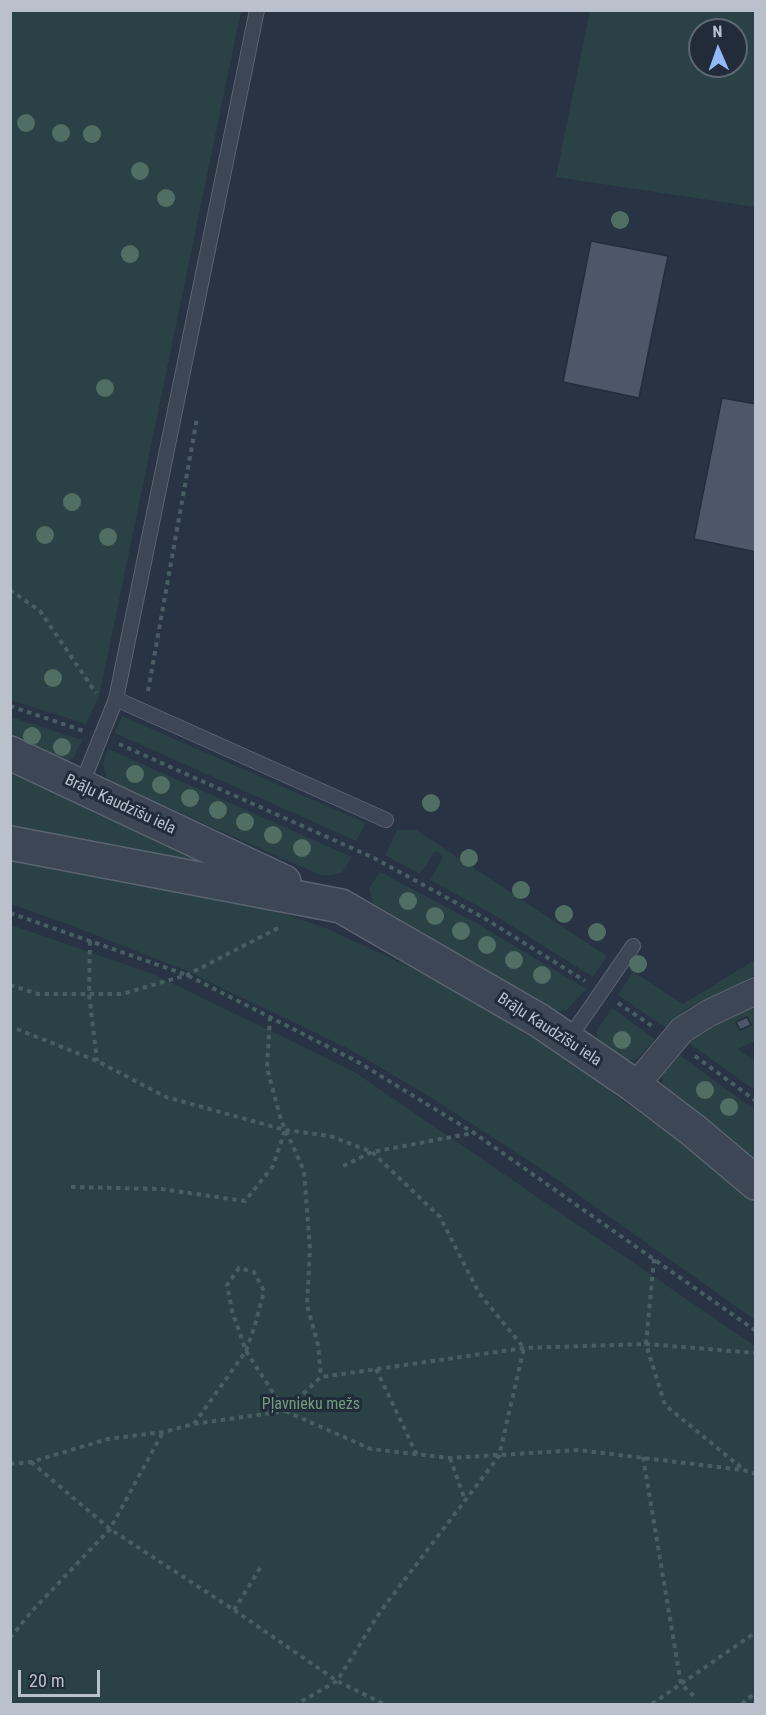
<!DOCTYPE html>
<meta charset="utf-8">
<style>
body{margin:0}
#map{position:relative;width:766px;height:1715px;overflow:hidden;background:#283444;font-family:"Roboto Condensed",sans-serif}
canvas{display:block}
.frame{position:absolute;inset:0;border:12px solid #bac1cd;pointer-events:none}
.north{position:absolute;left:688px;top:18px;width:60px;height:60px;box-sizing:border-box;background:#212b3a;border:2px solid #5e6775;border-radius:50%;rotate:358deg;font-size:16px;font-weight:700;line-height:24px;text-align:center;color:#bac1cd}
.north::after{content:'';display:block;margin:auto;width:21px;height:27px;background:#94b9f9;clip-path:polygon(50% 0,100% 100%,50% 72%,0 100%)}
.scale{position:absolute;left:18px;top:1670px;width:82px;height:27px;box-sizing:border-box;border:3px solid #bac1cd;border-top:0;padding-left:8px;font-size:18px;line-height:21px;white-space:nowrap;color:#bac1cd;-webkit-text-stroke:4px #212b3a;paint-order:stroke}
</style>
<div id="map">
<canvas width="766" height="1715"></canvas>
<div class="frame"></div>
<div class="north">N</div>
<div class="scale">20 m</div>
</div>
<script>
const g = document.querySelector('canvas').getContext('2d');
g.lineJoin = 'round';
function fillPath(path, color) {
  g.fillStyle = color;
  g.fill(path, 'evenodd');
}
function toPath(rows) {
  const path = new Path2D();
  for (const r of rows) {
    path.moveTo(r[0], r[1]);
    for (let i = 2; i < r.length; i += 2) path.lineTo(r[i], r[i + 1]);
  }
  return path;
}
function trace(path, color, width, dash) {
  g.strokeStyle = color;
  g.lineWidth = width;
  g.lineCap = dash ? 'butt' : 'round';
  g.setLineDash(dash || []);
  g.stroke(path);
}
function write(font, color, halo, rows, align = 'center') {
  g.font = font + ' "Roboto Condensed",sans-serif';
  g.lineWidth = 6;
  g.setLineDash([]);
  g.textBaseline = 'middle';
  g.strokeStyle = halo;
  g.fillStyle = color;
  for (const [text, x, y, turn = 0] of rows) {
    g.save();
    g.translate(x, y);
    g.rotate((+turn || 0) * Math.PI / 180);
    g.textAlign = isNaN(turn) ? turn : align;
    if (halo) g.strokeText(text, 0, 0);
    g.fillText(text, 0, 0);
    g.restore();
  }
}
const green = toPath([
 [11,10,241,11,99,697,86,724,11,700],
 [590,10,755,11,755,207,556,177],
 [700,30,736,30,736,66,700,66],
 [122,716,366,823,356,841,115,733],
 [11,717,82,740,74,757,64,764,11,741],
 [108,749,352,857,342,873,322,876,107,780,103,763],
 [10,774,63,792,254,874,11,827],
 [397,830,416,830,607,956,593,977,491,913,430,880,443,857,439,852,434,852,420,874,385,855],
 [11,854,192,889,281,913,326,928,429,976,549,1048,675,1138,755,1203,755,1320,552,1176,432,1098,351,1050,185,970,70,925,11,904],
 [380,872,478,924,586,989,567,1010,555,1011,373,903,369,888],
 [11,925,153,974,353,1071,755,1346,755,1704,11,1704],
 [755,960,755,976,688,1008,665,1027,618,995,633,972,683,1004],
 [755,1004,755,1041,738,1049,755,1062,755,1090,687,1042,699,1030],
 [612,1008,655,1039,636,1060,624,1061,597,1038,597,1030],
 [677,1053,755,1110,755,1163,663,1087,662,1076]
]);
const building = toPath([
 [591,241,668,256,639,398,563,382,591,241],
 [722,398,756,404,756,552,694,539,722,398],
 [747,1017,751,1025,740,1030,736,1022,747,1017]
]);
const path = toPath([
 [10,590,40,611,96,693],
 [148,691,197,418],
 [10,706,84,731],
 [119,744,374,858,484,918,585,981],
 [10,913,187,975,358,1062,474,1133,756,1331],
 [90,941,89,994,97,1061],
 [10,985,38,994,122,994,187,975,282,926],
 [618,1003,652,1026],
 [270,1017,267,1068,281,1120,304,1171,310,1249,307,1305,318,1345,321,1377],
 [17,1029,97,1061,166,1097,285,1130,330,1136,372,1152,440,1217,479,1293,524,1348,499,1456,380,1612,337,1681,297,1704],
 [695,1056,756,1101],
 [343,1166,372,1152,473,1133],
 [71,1187,161,1189,245,1201,273,1166,285,1130],
 [654,1259,646,1344,665,1405,743,1469],
 [376,1369,417,1455],
 [194,1424,246,1351,255,1325,264,1291,254,1272,239,1268,227,1285,232,1311,246,1351,285,1411,371,1449,450,1458,578,1450,743,1470,756,1474],
 [643,1457,681,1684,696,1698],
 [450,1458,465,1500],
 [31,1462,110,1529,234,1610,337,1681,384,1704],
 [10,1464,31,1462,108,1439,163,1432,194,1424,285,1411,321,1377,524,1348,646,1344,756,1353],
 [234,1610,262,1565],
 [10,1638,32,1611,110,1529,163,1432],
 [652,1704,756,1632],
 [742,1704,756,1692]
]);
const service = toPath([
 [257,10,116,699,386,820],
 [81,786,116,699],
 [568,1040,633,946]
]);
const minor = toPath([
 [635,1086,682,1030,709,1013,756,991]
]);
const tertiary = toPath([
 [10,753,284,882],
 [10,843,341,906,540,1021,635,1086,693,1130,756,1183]
]);
const trees = [
 [26,123],
 [61,133],
 [92,134],
 [140,171],
 [166,198],
 [620,220],
 [130,254],
 [105,388],
 [72,502],
 [45,535],
 [108,537],
 [53,678],
 [32,736],
 [62,747],
 [135,774],
 [161,785],
 [190,798],
 [431,803],
 [218,810],
 [245,822],
 [273,835],
 [302,848],
 [469,858],
 [521,890],
 [408,901],
 [564,914],
 [435,916],
 [461,931],
 [597,932],
 [487,945],
 [514,960],
 [638,964],
 [542,975],
 [622,1040],
 [705,1090],
 [729,1107]
];
const streetNames = [
 ["Brāļu Kaudzīšu iela",120,805,25],
 ["Brāļu Kaudzīšu iela",549,1030,33]
];
const parkNames = [
 ["Pļavnieku mežs",311,1405]
];
fillPath(green, '#2a4245');
fillPath(building, '#4c586a');
trace(building, '#232d3b', 1.5);
trace(service, '#5b6471', 16);
trace(minor, '#5b6471', 28);
trace(tertiary, '#5b6471', 36);
trace(path, '#485f61', 4, [4.5, 4.5]);
trace(service, '#3c4654', 14);
trace(minor, '#3c4654', 26);
trace(tertiary, '#3c4654', 33);
g.fillStyle = '#506e63';
for (const [x, y] of trees) {
  g.beginPath();
  g.arc(x, y, 9, 0, 2 * Math.PI);
  g.fill();
}
write('16px', '#bac1cd', '#212b3a', streetNames);
write('16px', '#719e7c', '#212b3a', parkNames);
</script>
